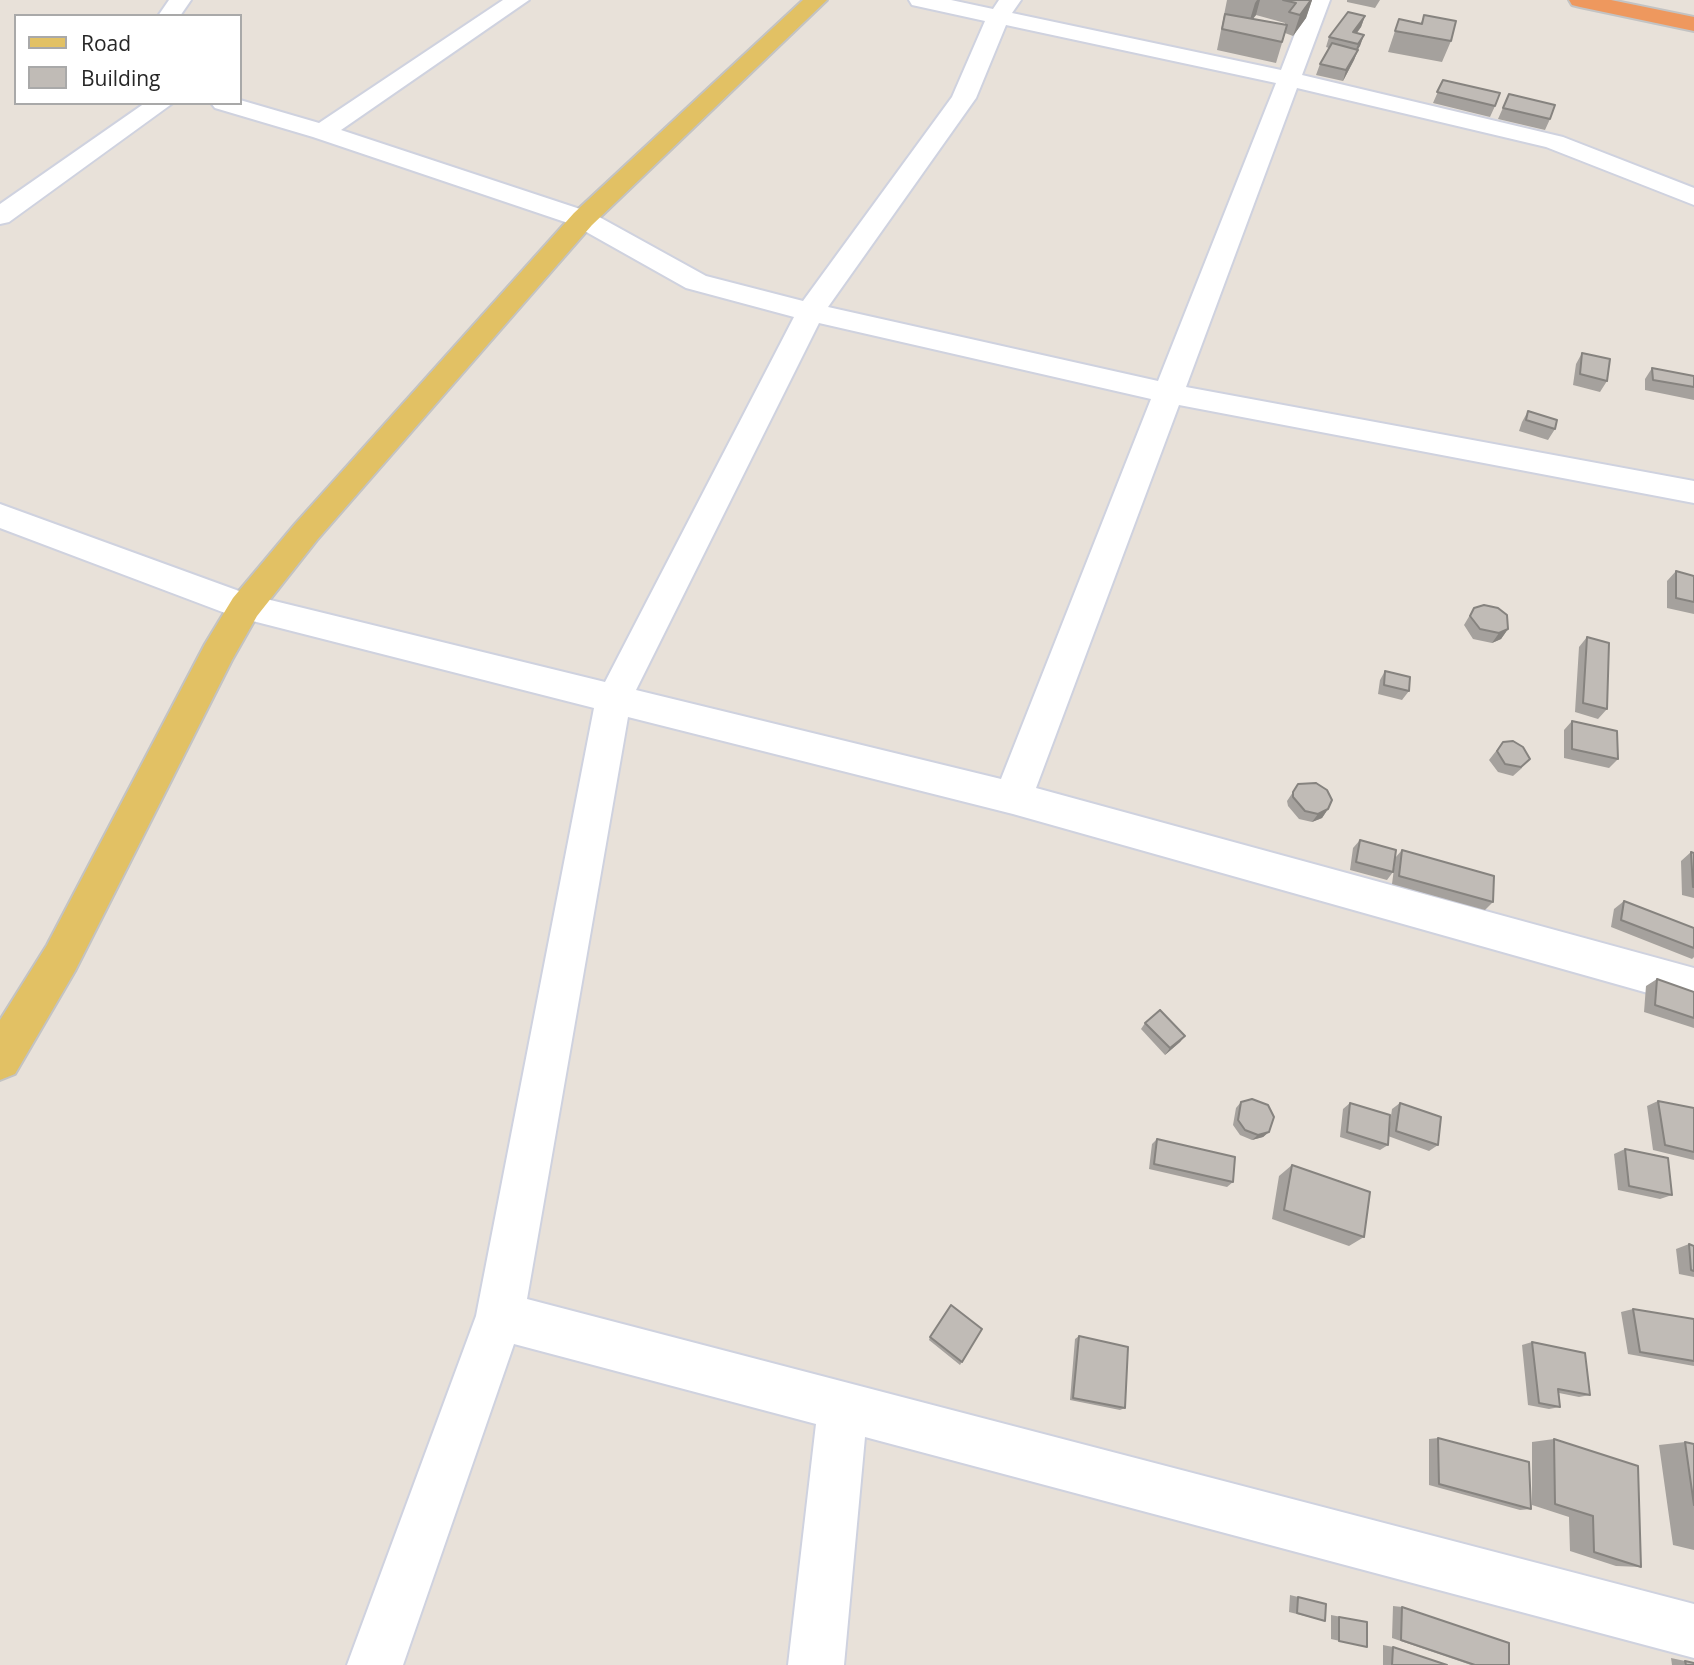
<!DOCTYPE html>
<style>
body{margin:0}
#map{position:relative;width:1694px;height:1665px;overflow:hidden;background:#e8e1d9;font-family:"Open Sans",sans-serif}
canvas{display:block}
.legend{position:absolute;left:14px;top:14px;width:228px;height:91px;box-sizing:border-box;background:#fff;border:2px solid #a9a9a9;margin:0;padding:9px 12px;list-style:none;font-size:21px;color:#272727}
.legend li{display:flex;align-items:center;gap:14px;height:35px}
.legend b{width:35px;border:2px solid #a9a9a9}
</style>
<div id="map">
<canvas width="1694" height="1665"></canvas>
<ul class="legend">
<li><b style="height:9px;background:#e2c164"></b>Road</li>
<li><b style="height:19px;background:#c0bbb6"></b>Building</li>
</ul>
</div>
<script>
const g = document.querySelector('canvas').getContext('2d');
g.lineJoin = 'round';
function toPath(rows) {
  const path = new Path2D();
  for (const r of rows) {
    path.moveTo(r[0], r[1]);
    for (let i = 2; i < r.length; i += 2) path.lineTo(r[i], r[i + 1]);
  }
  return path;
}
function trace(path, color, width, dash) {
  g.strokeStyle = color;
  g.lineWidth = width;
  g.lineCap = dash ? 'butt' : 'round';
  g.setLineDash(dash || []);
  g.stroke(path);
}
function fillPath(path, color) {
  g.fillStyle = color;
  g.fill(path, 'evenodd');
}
const street = toPath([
 [169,0,191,0,180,16,158,16,169,0],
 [503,0,529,0,341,130,592,213,706,276,803,301,952,97,985,21,912,5,909,0,951,0,993,9,999,0,1021,0,1012,13,1281,70,1308,0,1330,0,1302,75,1563,137,1694,188,1694,205,1546,147,1297,88,1186,387,1694,481,1694,503,1179,405,1036,788,1694,968,1694,1006,1013,814,628,717,527,1299,1694,1604,1694,1658,865,1437,844,1665,788,1665,816,1424,514,1344,403,1665,347,1665,476,1316,594,708,233,616,0,528,0,504,250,595,605,682,794,317,686,288,574,225,313,137,215,108,211,103,240,103,240,100,319,123,503,0],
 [1006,25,1276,83,1158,381,828,307,976,98,1006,25],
 [819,323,1151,399,1001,779,636,690,819,323],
 [145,103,173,103,9,222,0,224,0,204,145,103]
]);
const primary = toPath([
 [803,0,827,0,592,225,317,540,257,616,232,660,75,971,15,1074,0,1080,0,1020,47,945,205,644,233,598,295,524,574,213,803,0]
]);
const highway = toPath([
 [1569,0,1611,0,1694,17,1694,31,1580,7,1572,5,1569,0]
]);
const wall = toPath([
 [1227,0,1312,0,1306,18,1293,36,1285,33,1276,63,1217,50],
 [1256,15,1285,23,1285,25,1253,19],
 [1347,0,1380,0,1375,8,1347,2],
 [1424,15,1451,41,1442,62,1388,52,1399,19,1421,23],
 [1365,16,1361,27,1357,33,1364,35,1354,60,1343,81,1316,75,1320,64,1329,48,1326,47,1329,37],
 [1443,80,1495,106,1490,117,1433,103],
 [1509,94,1550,119,1545,130,1498,119],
 [1582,353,1607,381,1600,392,1573,385,1576,364],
 [1652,368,1694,376,1694,400,1645,390,1645,379],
 [1528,411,1555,429,1548,440,1519,431,1522,422],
 [1676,571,1694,576,1694,614,1667,608,1667,581],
 [1474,608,1508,629,1501,639,1492,643,1473,639,1464,625],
 [1587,637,1607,709,1598,719,1575,712,1579,647],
 [1385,671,1409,691,1402,700,1378,694,1380,680],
 [1572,721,1618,759,1609,768,1564,758,1564,730],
 [1503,742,1522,768,1513,776,1498,772,1489,760],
 [1293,792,1328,809,1322,818,1312,822,1299,819,1288,806,1287,801],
 [1360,840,1395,858,1402,850,1493,902,1485,910,1392,884,1395,861,1393,872,1387,880,1350,870,1353,848],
 [1691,852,1694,853,1694,898,1682,895,1681,861],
 [1624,901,1694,928,1694,957,1692,959,1611,927,1614,909],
 [1657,979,1694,992,1694,1028,1644,1012,1646,986],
 [1145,1023,1185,1036,1180,1042,1165,1055,1141,1029],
 [1658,1101,1694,1108,1694,1160,1653,1150,1647,1106],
 [1241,1102,1269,1132,1263,1137,1252,1140,1240,1135,1233,1125,1236,1108],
 [1350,1103,1389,1130,1392,1109,1400,1103,1438,1145,1429,1151,1388,1136,1388,1145,1380,1150,1340,1137,1343,1109],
 [1157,1139,1233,1182,1227,1187,1149,1169,1152,1144],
 [1625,1149,1672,1195,1660,1199,1618,1190,1614,1154],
 [1292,1165,1364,1237,1349,1246,1272,1219,1279,1176],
 [1689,1244,1694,1246,1694,1277,1679,1274,1676,1249],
 [1633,1309,1694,1319,1694,1366,1628,1354,1621,1312],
 [982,1329,960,1365,929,1340,930,1337],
 [1079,1336,1125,1408,1120,1410,1070,1400,1075,1339],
 [1532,1342,1590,1395,1579,1397,1559,1393,1560,1407,1549,1409,1528,1405,1522,1345],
 [1438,1438,1531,1509,1520,1510,1429,1485,1429,1439],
 [1554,1439,1641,1567,1616,1566,1570,1551,1569,1517,1532,1505,1532,1442],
 [1685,1442,1694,1444,1694,1550,1673,1545,1659,1445],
 [1290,1595,1298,1597,1325,1621,1289,1612],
 [1393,1606,1402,1607,1509,1665,1471,1665,1392,1638],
 [1331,1615,1367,1622,1367,1647,1331,1639],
 [1383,1645,1393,1647,1447,1665,1383,1665],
 [1671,1658,1685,1661,1694,1665,1672,1665]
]);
const shadedWall = toPath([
 [1257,0,1260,0,1256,15,1249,23,1255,3],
 [1311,0,1312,0,1306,18,1293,36,1300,15],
 [1365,16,1361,27,1349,43,1353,32],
 [1364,35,1360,46,1354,55,1358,44],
 [1358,50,1354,60,1343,81,1346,70],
 [1508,629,1501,639,1492,643,1499,633],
 [1328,809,1322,818,1312,822,1318,814],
 [1185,1036,1180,1042,1165,1055,1170,1048],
 [1269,1132,1263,1137,1252,1140,1258,1135]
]);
const building = toPath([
 [1283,0,1311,0,1300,15,1289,12,1296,3,1283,0],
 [1348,12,1365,16,1353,32,1364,35,1358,44,1329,37,1348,12],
 [1225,14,1287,25,1282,42,1222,29,1225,14],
 [1424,15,1456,21,1451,41,1395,31,1399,19,1422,24,1424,15],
 [1332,43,1358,50,1346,70,1320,64,1332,43],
 [1443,80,1500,93,1495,106,1437,92,1443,80],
 [1509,94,1555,105,1550,119,1503,108,1509,94],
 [1582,353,1610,359,1607,381,1580,374,1582,353],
 [1652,368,1694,376,1694,387,1653,380,1652,368],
 [1528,411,1557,420,1555,429,1526,420,1528,411],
 [1676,571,1694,576,1694,602,1676,598,1676,571],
 [1484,605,1498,608,1507,615,1508,629,1499,633,1480,629,1470,616,1474,608,1484,605],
 [1587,637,1609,643,1607,709,1583,703,1587,637],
 [1385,671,1410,677,1409,691,1384,685,1385,671],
 [1572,721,1617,731,1618,759,1572,749,1572,721],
 [1513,741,1523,747,1530,759,1521,767,1505,764,1497,751,1503,742,1513,741],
 [1316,783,1327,790,1332,800,1328,809,1318,814,1305,811,1293,797,1293,792,1298,784,1316,783],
 [1360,840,1396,850,1393,872,1356,862,1360,840],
 [1402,850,1494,876,1493,902,1399,876,1402,850],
 [1691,852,1694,853,1694,887,1693,887,1691,852],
 [1624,901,1694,928,1694,948,1621,920,1624,901],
 [1657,979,1694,992,1694,1018,1655,1005,1657,979],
 [1160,1010,1185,1036,1170,1048,1145,1023,1160,1010],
 [1252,1099,1268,1105,1274,1117,1269,1132,1258,1135,1245,1130,1238,1120,1241,1102,1252,1099],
 [1658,1101,1694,1108,1694,1152,1665,1145,1658,1101],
 [1350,1103,1390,1115,1388,1145,1347,1132,1350,1103],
 [1400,1103,1441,1117,1438,1145,1396,1131,1400,1103],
 [1157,1139,1235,1157,1233,1182,1154,1164,1157,1139],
 [1625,1149,1668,1158,1672,1195,1629,1186,1625,1149],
 [1292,1165,1370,1192,1364,1237,1284,1210,1292,1165],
 [1689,1244,1694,1246,1694,1271,1691,1270,1689,1244],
 [951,1305,982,1329,962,1362,930,1337,951,1305],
 [1633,1309,1694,1319,1694,1361,1640,1352,1633,1309],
 [1079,1336,1128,1347,1125,1408,1073,1398,1079,1336],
 [1532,1342,1585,1353,1590,1395,1558,1389,1560,1407,1539,1403,1532,1342],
 [1438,1438,1529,1462,1531,1509,1439,1484,1438,1438],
 [1554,1439,1638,1466,1641,1567,1594,1552,1593,1516,1555,1504,1554,1439],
 [1685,1442,1694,1444,1694,1505,1685,1442],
 [1298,1597,1326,1604,1325,1621,1297,1613,1298,1597],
 [1402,1607,1509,1643,1509,1665,1475,1665,1401,1640,1402,1607],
 [1339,1617,1367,1622,1367,1647,1339,1641,1339,1617],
 [1393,1647,1447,1665,1392,1665,1393,1647],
 [1685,1661,1694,1663,1694,1665,1686,1665,1685,1661]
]);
trace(street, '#cfd2df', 4);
trace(primary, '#c3c3c3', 4);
trace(highway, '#c3c3c3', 4);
fillPath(street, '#fff');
fillPath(primary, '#e2c164');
fillPath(highway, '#ee985e');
fillPath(wall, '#a5a19d');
fillPath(shadedWall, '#86837f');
fillPath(building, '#c0bbb6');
trace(building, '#86837f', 2);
</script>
